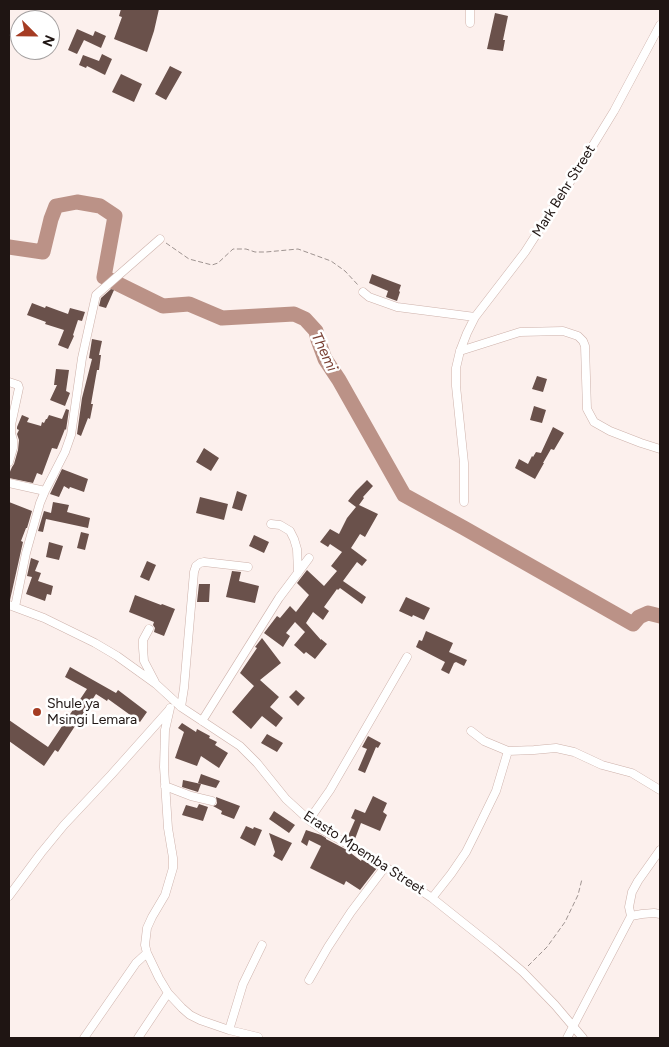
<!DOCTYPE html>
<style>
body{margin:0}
#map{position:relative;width:669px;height:1047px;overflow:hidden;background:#fcf0ed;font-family:Figtree,sans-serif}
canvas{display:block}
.frame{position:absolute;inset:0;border:10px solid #1f1513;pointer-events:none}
.north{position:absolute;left:10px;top:10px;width:50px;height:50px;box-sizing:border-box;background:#fff;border:1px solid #a5a1a1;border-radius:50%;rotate:113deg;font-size:14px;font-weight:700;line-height:20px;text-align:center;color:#1f1513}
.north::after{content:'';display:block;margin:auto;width:18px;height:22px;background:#a53c23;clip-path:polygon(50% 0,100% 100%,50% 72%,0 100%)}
</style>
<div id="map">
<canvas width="669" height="1047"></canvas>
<div class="frame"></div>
<div class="north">N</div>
</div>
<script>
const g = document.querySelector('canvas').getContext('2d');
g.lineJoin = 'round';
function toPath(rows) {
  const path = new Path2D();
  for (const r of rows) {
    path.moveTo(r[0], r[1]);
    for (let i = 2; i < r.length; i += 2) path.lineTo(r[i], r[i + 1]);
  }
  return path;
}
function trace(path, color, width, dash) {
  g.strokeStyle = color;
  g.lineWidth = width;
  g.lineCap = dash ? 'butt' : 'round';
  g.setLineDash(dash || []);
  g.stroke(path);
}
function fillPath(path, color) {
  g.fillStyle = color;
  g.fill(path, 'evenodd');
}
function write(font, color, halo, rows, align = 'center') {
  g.font = font + ' Figtree,sans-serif';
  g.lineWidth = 5;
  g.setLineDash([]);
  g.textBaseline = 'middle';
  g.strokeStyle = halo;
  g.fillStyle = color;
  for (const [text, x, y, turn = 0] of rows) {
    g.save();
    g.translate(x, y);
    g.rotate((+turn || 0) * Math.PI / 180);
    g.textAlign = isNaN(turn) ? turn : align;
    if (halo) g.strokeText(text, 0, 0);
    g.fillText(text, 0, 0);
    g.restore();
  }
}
const river = toPath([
 [9,247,43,252,51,219,56,206,77,202,100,206,115,216,104,277,163,306,189,304,222,318,294,314,305,319,316,331,318,340,325,359,339,380,404,495,464,528,633,624,639,617,648,613,660,616]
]);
const building = toPath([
 [121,9,159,9,154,31,147,52,114,39,122,17,119,16],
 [495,13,508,16,503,40,505,40,503,51,487,49],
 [77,29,93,36,95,31,106,36,101,48,84,40,77,54,68,50],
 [102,54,112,59,105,75,87,66,86,68,79,65,83,55,99,61],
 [170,66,182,72,166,100,155,94],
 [121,74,142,84,134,102,112,92],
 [372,274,401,285,399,291,400,292,397,301,386,297,388,291,369,283],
 [111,289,114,290,106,308,99,306,101,298],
 [32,303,45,308,46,306,68,314,70,308,85,312,82,321,78,320,73,335,74,336,68,349,58,345,64,330,45,324,46,322,27,315],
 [92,339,102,341,99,355,101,355,99,370,97,370,91,404,93,404,90,419,88,418,81,436,77,434,82,398,92,359,89,358],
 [56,369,69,370,66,391,70,393,65,406,50,400,57,385,54,385],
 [537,376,547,379,543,392,532,389],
 [534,406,546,410,542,423,530,420],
 [66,409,69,410,66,430,65,429,57,449,52,448,42,475,37,473,33,483,9,478,9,474,12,467,14,464,18,450,19,440,17,434,19,430,17,429,17,427,22,415,29,418,27,422,41,426,42,422,44,423,46,419,47,419,49,415,62,419],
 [553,427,564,433,554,450,551,449,543,463,544,463,535,479,515,468,519,459,528,464,532,456,533,457,536,452,541,453],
 [204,448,219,458,211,471,196,462],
 [62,469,88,479,84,492,70,487,69,489,64,486,59,497,50,494],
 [367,480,373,486,363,497,364,498,359,505,378,514,365,537,360,534,351,548,367,560,362,566,357,562,343,581,366,597,362,604,340,588,338,590,337,589,324,607,329,611,323,620,313,612,306,623,321,640,321,639,327,644,315,659,306,652,304,654,294,645,305,632,295,622,286,633,290,636,283,647,264,633,277,616,280,618,290,606,296,612,309,595,297,583,307,570,324,586,337,571,331,566,342,552,330,544,328,547,320,542,330,529,339,534,347,518,356,507,348,501,356,491],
 [237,491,247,495,242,511,232,508],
 [200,497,228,504,224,520,196,513],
 [9,502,32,511,27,528,26,528,21,541,23,542,10,600,9,599],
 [53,502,69,505,67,512,90,518,88,528,46,519,43,532,38,531,44,511,51,513],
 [81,532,89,534,85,550,77,548],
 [254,535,269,542,264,553,249,546],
 [49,542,63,546,59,560,46,557],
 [31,558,39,561,35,571,41,573,38,581,53,586,51,595,47,594,45,601,26,594,32,577,27,576],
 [147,561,156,565,149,581,140,577],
 [232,571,241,572,239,581,259,586,255,603,226,597],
 [199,584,210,584,209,602,197,602],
 [135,595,161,605,162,604,175,609,164,636,154,632,155,628,153,625,154,622,129,612],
 [406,597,430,608,424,620,413,615,412,617,399,611],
 [426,631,453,643,449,652,467,660,464,666,456,662,454,663,449,674,441,670,445,662,416,647,419,640,422,641],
 [262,638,281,663,260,680,279,697,270,707,283,718,276,727,262,716,251,729,232,712,254,686,240,673,257,648,255,647],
 [70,667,116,693,118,690,147,712,140,722,108,699,107,701,96,694,58,752,55,750,44,766,9,741,9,720,48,747,87,689,65,677],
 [296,690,305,698,298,706,289,697],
 [182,723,196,732,197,729,210,736,209,738,217,742,215,745,228,753,219,768,201,756,197,766,175,758,184,732,178,728],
 [267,734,283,743,277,752,261,743],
 [368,736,381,743,378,748,376,747,365,773,358,770,367,749,362,747],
 [201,774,220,781,216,788,198,783],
 [183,780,201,784,198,792,182,787],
 [373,796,387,803,383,812,387,815,380,831,361,823,355,839,348,836,355,820,351,818,355,809,365,813],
 [216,797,240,806,234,819,221,814,222,811,213,806,216,805,217,803],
 [199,804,208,807,203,821,182,815,186,805,197,808],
 [274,811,295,825,289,833,269,819],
 [246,826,253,829,254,827,262,830,255,846,240,838],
 [306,830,321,835,326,838,326,839,347,850,361,861,362,859,377,868,360,890,346,881,344,885,310,868,321,846,309,840,307,846,301,842],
 [269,833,292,843,282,861,273,856,275,852]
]);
const path = toPath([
 [166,243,189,259,212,265,218,263,233,249,246,249,255,252,266,252,298,249,331,261,345,271,358,285],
 [528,966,547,947,565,922,578,895,582,879]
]);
const street = toPath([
 [470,9,470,23],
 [363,292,369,297,397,307,475,317],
 [460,351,520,332,563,331,578,336,583,341,585,346,587,409,594,422,610,431,641,443,660,449],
 [9,382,18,385,19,388,11,425,11,433,13,440,13,448,9,462],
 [9,483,45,491],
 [464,502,464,463,456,386,456,368,460,351,467,333,475,317,525,252,584,160,614,111,660,25],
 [271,524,280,525,290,531,294,539,297,549,298,573],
 [9,605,44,618,95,643,117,656,156,684,181,707,240,746,257,763,286,799,309,820,321,829,372,858,432,898,496,949,523,972,555,1005,583,1038],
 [15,607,26,553,40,503,45,491,65,452,71,435,82,358,96,295,160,239],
 [149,629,143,640,143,648,144,661,155,682],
 [181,707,184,688,190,618,194,572,196,566,200,563,204,562,248,567],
 [170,708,165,730,164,767,168,828,173,858,173,868,165,895,152,917,147,928,145,945,147,953,159,978,168,993,182,1008,190,1015,200,1020,229,1030,258,1037],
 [202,721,279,598,309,558],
 [471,731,484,741,508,751,534,750,556,748,574,752,602,765,632,773,660,790],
 [165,786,191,796,212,801],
 [309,820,330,790,407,657],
 [9,896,41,853,64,825,111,775,169,710],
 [432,898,451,874,466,852,476,832,496,791,508,751],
 [631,916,642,914,654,913,660,914],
 [309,980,328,947,351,912,385,867],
 [229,1030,243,984,262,945],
 [84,1038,136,963,147,953],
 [138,1038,168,993],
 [567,1038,631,916,629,907,632,892,638,881,660,850]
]);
const markers = [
 [37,712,5,"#a53c23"]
];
const streetNames = [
 ["Mark Behr Street",564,191,-58],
 ["Erasto Mpemba Street",364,853,33]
];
const poiNames = [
 ["Shule ya",47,704],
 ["Msingi Lemara",47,720]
];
const waterNames = [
 ["Themi",324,352,65]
];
trace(river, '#bb9287', 15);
fillPath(building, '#6a514b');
trace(street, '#cdb1aa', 9);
trace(path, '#9e9390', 1, [5, 2.5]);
trace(street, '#fff', 8);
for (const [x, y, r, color] of markers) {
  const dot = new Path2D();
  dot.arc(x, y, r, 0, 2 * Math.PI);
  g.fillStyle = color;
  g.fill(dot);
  trace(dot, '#fff', 2);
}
write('14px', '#1f1513', '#fff', streetNames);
write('14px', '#1f1513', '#fff', poiNames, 'left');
write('italic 15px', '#7a4134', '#fff', waterNames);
</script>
